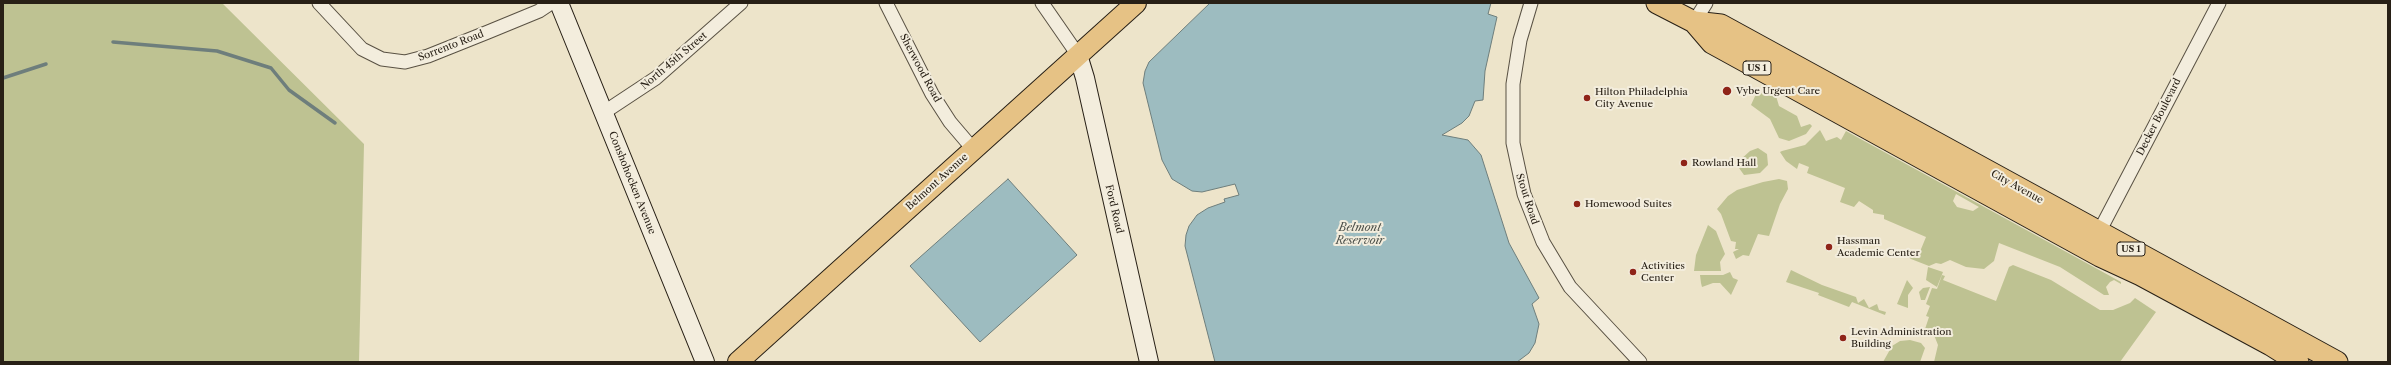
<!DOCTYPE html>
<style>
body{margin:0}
#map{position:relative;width:2391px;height:365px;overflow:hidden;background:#ede4ca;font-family:"Libre Caslon Text",serif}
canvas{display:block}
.frame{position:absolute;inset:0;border:4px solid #282016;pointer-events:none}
</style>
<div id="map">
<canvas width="2391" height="365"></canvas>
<div class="frame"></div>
</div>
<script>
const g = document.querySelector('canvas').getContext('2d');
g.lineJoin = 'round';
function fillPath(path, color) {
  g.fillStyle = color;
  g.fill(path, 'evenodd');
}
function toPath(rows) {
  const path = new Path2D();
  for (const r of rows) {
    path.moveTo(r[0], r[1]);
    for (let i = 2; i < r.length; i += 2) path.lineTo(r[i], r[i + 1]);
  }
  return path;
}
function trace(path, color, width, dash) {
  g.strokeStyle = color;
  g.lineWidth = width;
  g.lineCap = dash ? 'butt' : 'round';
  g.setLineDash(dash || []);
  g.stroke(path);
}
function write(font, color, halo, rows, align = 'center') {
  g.font = font + ' "Libre Caslon Text",serif';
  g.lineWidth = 4;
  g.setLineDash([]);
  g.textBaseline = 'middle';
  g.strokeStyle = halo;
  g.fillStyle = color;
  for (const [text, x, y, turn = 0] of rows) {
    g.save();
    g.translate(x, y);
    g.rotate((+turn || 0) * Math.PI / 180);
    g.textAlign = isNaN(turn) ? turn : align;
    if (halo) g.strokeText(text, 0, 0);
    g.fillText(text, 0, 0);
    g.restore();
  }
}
const green = toPath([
 [3,3,222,3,364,144,359,362,3,362],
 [1769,92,1776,96,1779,106,1797,116,1801,127,1810,124,1812,126,1806,134,1789,141,1779,138,1770,119,1751,105,1756,94,1759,96,1761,93,1766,96],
 [1820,130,1826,141,1837,137,1841,140,1846,131,2121,282,2121,284,2114,280,2110,282,2106,287,2109,295,2104,295,2060,267,1999,243,1994,261,1984,269,1966,267,1950,260,1941,264,1936,263,1929,266,1911,259,1907,256,1909,253,1905,252,1906,249,1919,254,1926,237,1884,219,1884,215,1873,213,1873,210,1859,201,1854,207,1840,202,1845,188,1807,173,1809,167,1799,163,1797,169,1786,161,1780,152,1782,151,1805,145],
 [1956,194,1979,207,1973,211,1957,207,1953,201],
 [1758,148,1767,154,1768,165,1760,173,1744,175,1739,168,1740,160,1750,151],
 [1779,179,1787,181,1788,189,1780,204,1769,236,1758,234,1749,256,1743,255,1736,259,1733,252,1739,249,1735,249,1736,242,1731,241,1721,214,1717,209,1728,196,1737,190,1763,182],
 [1708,225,1716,231,1725,254,1720,262,1721,271,1694,271,1696,255],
 [2013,265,2051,280,2100,310,2113,310,2130,303,2135,298,2156,312,2120,362,1934,362,1938,345,1934,335,1925,329,1929,317,1926,316,1930,306,1926,304,1932,288,1937,289,1942,275,1945,276,1943,280,1996,301,2009,267],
 [1928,267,1943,272,1937,287,1926,280],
 [1791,270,1822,285,1856,297,1858,303,1864,299,1869,308,1877,304,1879,310,1886,312,1885,315,1852,302,1849,307,1818,295,1819,293,1786,282],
 [1730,272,1733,278,1738,280,1731,295,1720,283,1713,283,1702,287,1701,283,1700,275,1723,275],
 [1907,280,1913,288,1908,295,1908,308,1897,304],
 [1930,287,1925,300,1921,300,1919,292,1923,288],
 [1910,340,1921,343,1925,348,1920,362,1883,362,1892,346,1900,341]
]);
const water = toPath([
 [1210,3,1491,3,1488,14,1497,17,1485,71,1483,100,1475,101,1469,116,1462,123,1442,135,1468,140,1481,155,1509,243,1539,298,1532,304,1539,324,1535,343,1529,353,1517,362,1215,362,1185,246,1186,235,1189,226,1197,215,1208,208,1225,202,1224,199,1239,195,1235,184,1202,192,1192,191,1172,179,1162,160,1143,83,1145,71,1149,62,1210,3],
 [1008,179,1077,255,980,342,910,266,1008,179]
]);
const stream = toPath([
 [113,42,217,51,271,68,289,90,335,123],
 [3,78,46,64]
]);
const minor = toPath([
 [319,3,362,49,382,59,405,62,428,56,488,32,539,11,551,3],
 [886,3,932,94,950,122,973,149],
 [1042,3,1078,55],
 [1531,3,1520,40,1513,84,1513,143,1524,194,1543,242,1570,287,1640,362],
 [1694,22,1706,3],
 [603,113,656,78,741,3],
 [2099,232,2219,3]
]);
const secondary = toPath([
 [559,3,705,362],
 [1078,55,1085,78,1149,362]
]);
const primary = toPath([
 [738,362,1136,3]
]);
const trunk = toPath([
 [1657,3,1694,22,1712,43,2100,256,2141,275,2271,345,2298,362],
 [1694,22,1721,25,2337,362]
]);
const markers = [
 [1727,91,5,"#8f2418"],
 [1587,98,4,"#8f2418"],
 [1684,163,4,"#8f2418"],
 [1577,204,4,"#8f2418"],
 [1829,247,4,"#8f2418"],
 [1633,272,4,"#8f2418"],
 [1843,338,4,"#8f2418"]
];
const shields = [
 [1757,68,28],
 [2131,249,28]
];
const shieldNames = [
 ["US 1",1757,68],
 ["US 1",2131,249]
];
const streetNames = [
 ["Sorrento Road",451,46,-21],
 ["North 45th Street",674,61,-40],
 ["Sherwood Road",920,68,62],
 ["Decker Boulevard",2159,117,-63],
 ["Belmont Avenue",937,182,-42],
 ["Conshohocken Avenue",632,183,68],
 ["City Avenue",2017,187,29],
 ["Stout Road",1527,199,72],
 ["Ford Road",1114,209,77]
];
const poiNames = [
 ["Vybe Urgent Care",1736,91],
 ["Hilton Philadelphia",1595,92],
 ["City Avenue",1595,104],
 ["Rowland Hall",1692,163],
 ["Homewood Suites",1585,204],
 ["Hassman",1837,241],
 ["Academic Center",1837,253],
 ["Activities",1641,266],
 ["Center",1641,278],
 ["Levin Administration",1851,332],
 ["Building",1851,344]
];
const waterNames = [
 ["Belmont",1360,228],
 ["Reservoir",1360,241]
];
fillPath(green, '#bec292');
fillPath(water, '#9dbcc0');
trace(water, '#6e7e7c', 1);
trace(stream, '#6e7e7c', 3.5);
trace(minor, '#595143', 15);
trace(secondary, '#282016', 20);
trace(primary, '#282016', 22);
trace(trunk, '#282016', 23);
trace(minor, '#f3eddd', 13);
trace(secondary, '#f3eddd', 18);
trace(primary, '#e6c285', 20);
trace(trunk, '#e6c285', 21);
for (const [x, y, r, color] of markers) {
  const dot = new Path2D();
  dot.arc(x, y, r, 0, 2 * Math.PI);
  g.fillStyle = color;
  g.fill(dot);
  trace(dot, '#f3eddd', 1.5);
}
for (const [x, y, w] of shields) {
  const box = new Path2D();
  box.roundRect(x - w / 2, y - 7, w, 14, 3);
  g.fillStyle = '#f3eddd';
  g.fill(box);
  trace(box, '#282016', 1);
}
write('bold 9px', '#282016', null, shieldNames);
write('10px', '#282016', '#f3eddd', streetNames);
write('10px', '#282016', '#f3eddd', poiNames, 'left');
write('italic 11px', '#4b4f49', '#f3eddd', waterNames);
</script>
